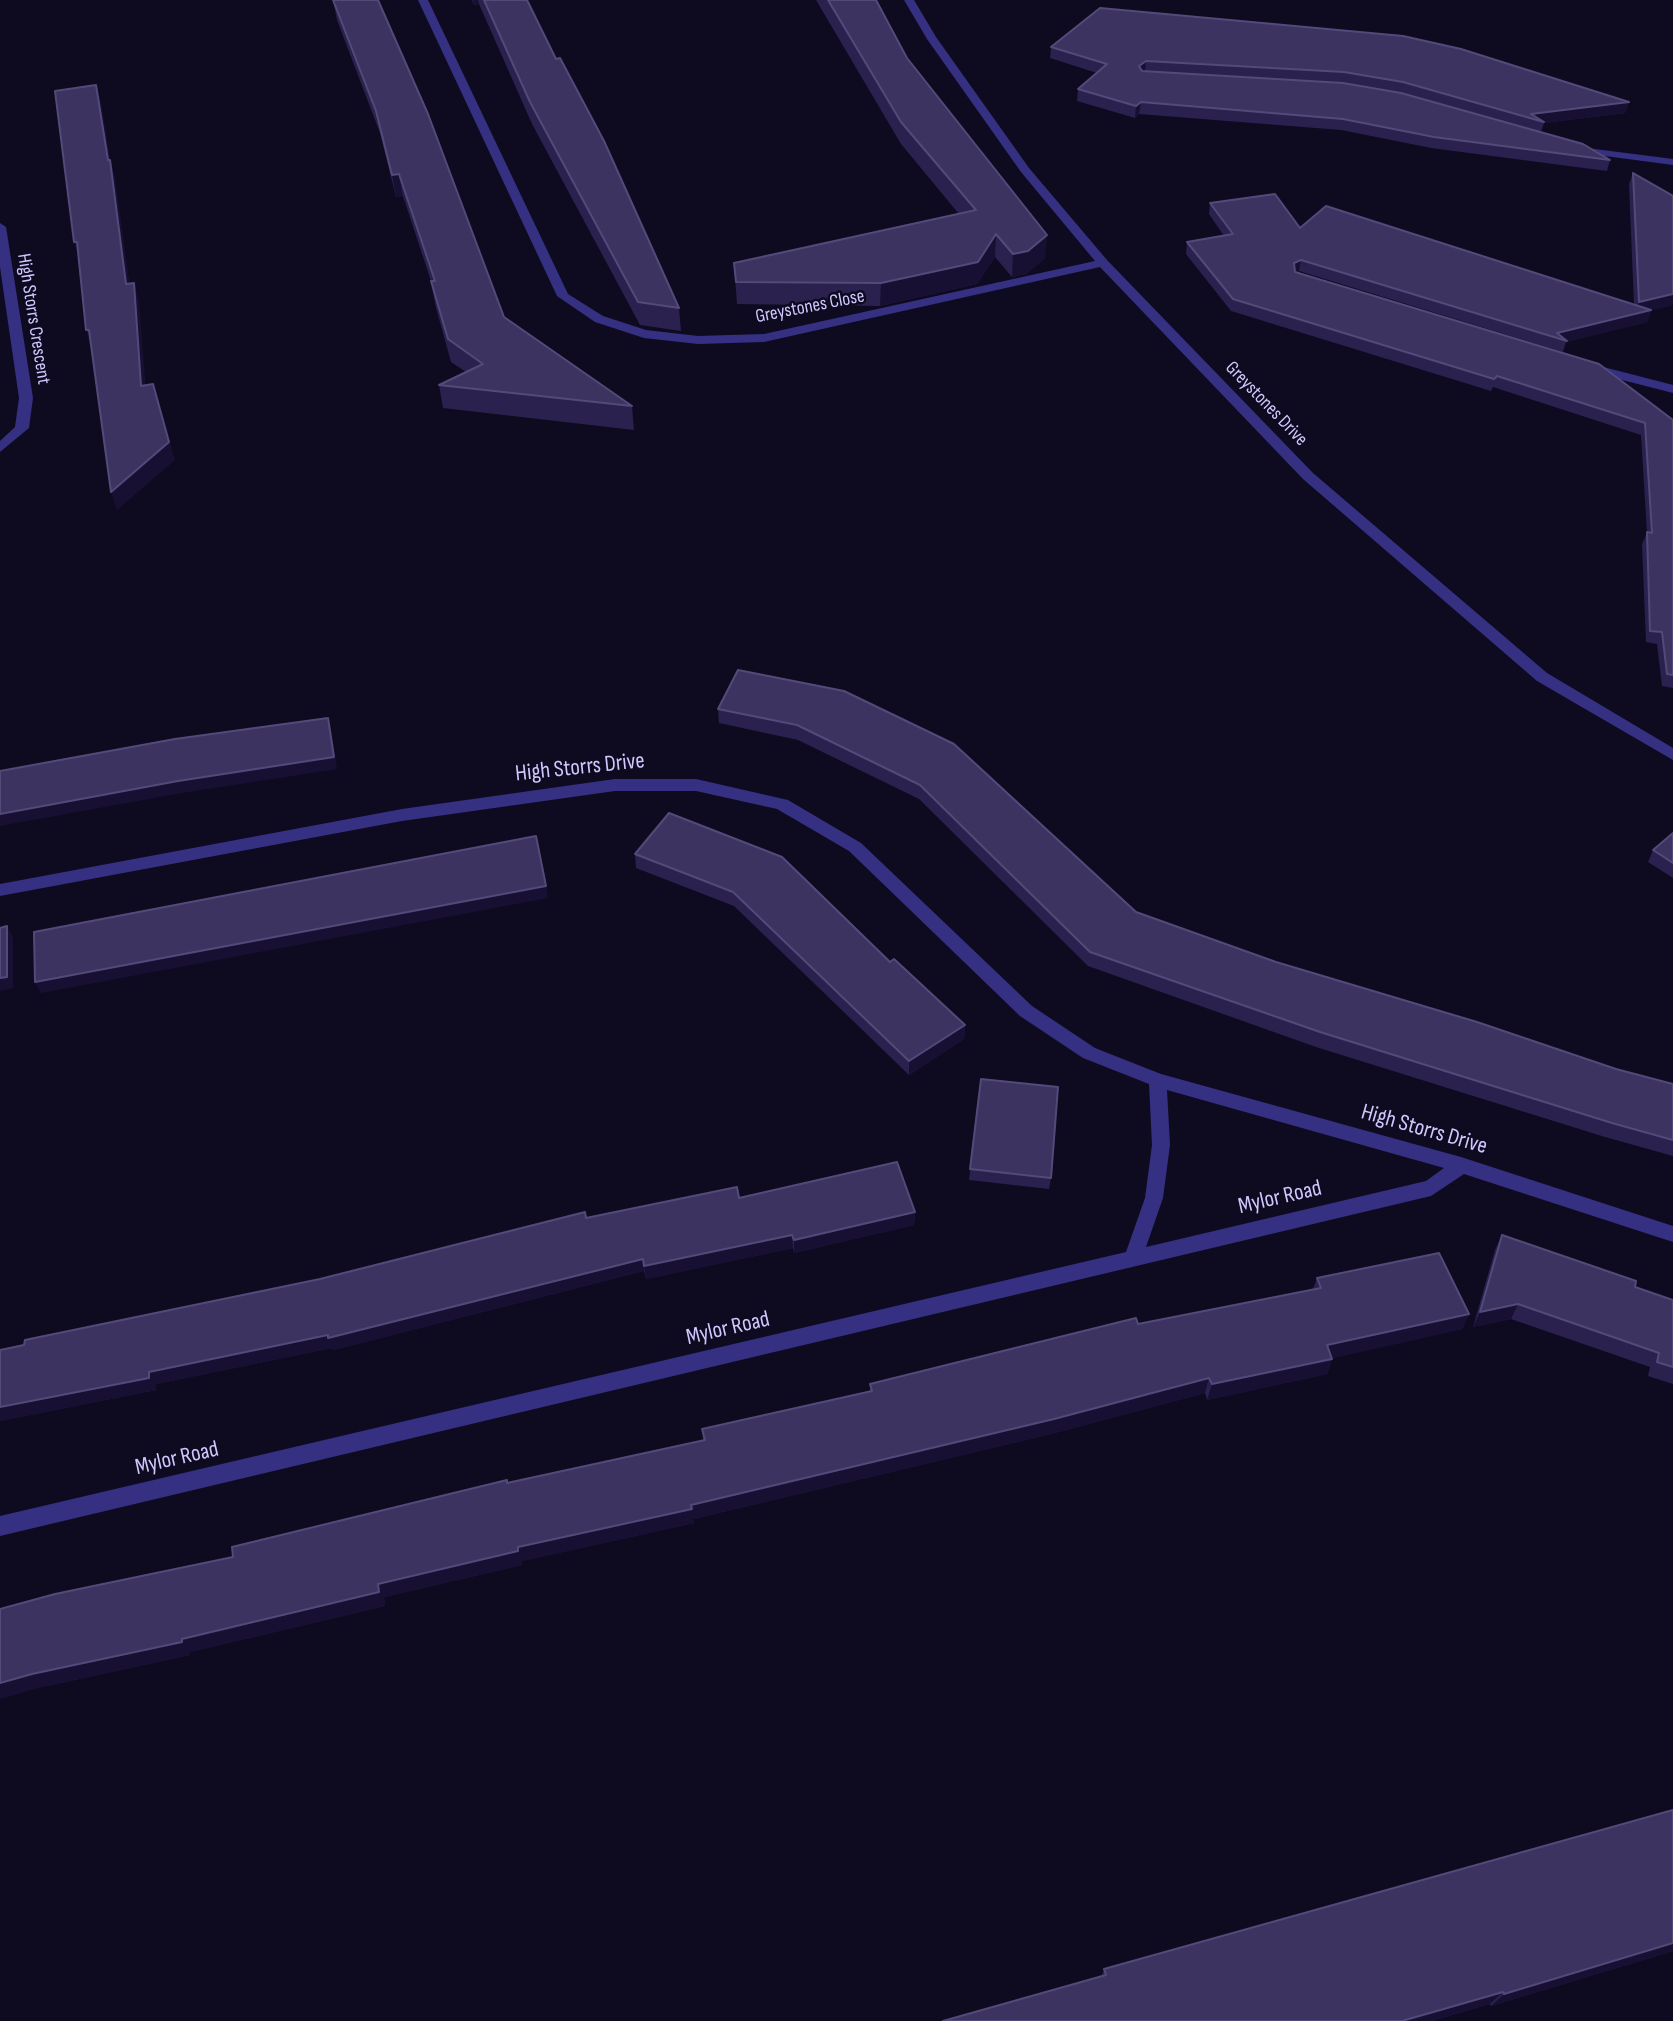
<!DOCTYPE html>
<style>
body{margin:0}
canvas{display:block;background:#0e0a1f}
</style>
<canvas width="1673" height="2021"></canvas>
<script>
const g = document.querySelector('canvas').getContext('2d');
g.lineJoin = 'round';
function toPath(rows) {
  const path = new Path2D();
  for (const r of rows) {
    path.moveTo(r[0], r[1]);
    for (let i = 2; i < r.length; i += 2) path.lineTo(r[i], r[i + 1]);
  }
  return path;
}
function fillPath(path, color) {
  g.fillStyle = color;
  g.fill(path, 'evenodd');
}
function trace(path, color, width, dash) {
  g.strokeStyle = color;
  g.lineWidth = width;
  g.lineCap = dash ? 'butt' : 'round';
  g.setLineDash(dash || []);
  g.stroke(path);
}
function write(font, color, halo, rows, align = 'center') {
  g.font = font + ' "Sofia Sans Condensed",sans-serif';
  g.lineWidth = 5;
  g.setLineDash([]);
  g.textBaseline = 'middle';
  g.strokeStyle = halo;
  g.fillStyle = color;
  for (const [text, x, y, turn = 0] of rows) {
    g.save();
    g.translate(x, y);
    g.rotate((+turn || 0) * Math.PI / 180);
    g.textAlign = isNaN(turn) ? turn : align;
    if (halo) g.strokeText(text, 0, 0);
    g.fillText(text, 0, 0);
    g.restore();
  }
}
const minor = toPath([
 [418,0,428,0,568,294,603,316,646,330,698,336,764,334,1095,261,1021,172,927,39,904,0,914,0,936,37,1029,168,1107,260,1313,473,1547,673,1673,748,1673,760,1537,681,1303,479,1100,267,764,342,698,344,644,338,595,322,557,296,418,0],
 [1579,147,1673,159,1673,165,1575,152,1573,150,1579,147],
 [0,223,6,227,33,398,29,428,0,452,0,441,15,427,19,398,0,267,0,223],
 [1588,363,1673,385,1673,393,1583,370,1582,367,1588,363],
 [615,779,696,779,788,800,861,843,1032,1006,1095,1048,1161,1074,1461,1157,1673,1226,1673,1242,1464,1174,1431,1196,0,1536,0,1516,1126,1252,1145,1198,1152,1145,1149,1084,1083,1058,1020,1016,849,851,777,809,696,791,615,791,402,821,0,896,0,884,402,809,615,779],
 [1167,1090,1444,1168,1426,1181,1146,1247,1163,1198,1170,1145,1167,1090]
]);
const wall = toPath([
 [333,0,504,317,632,406,634,430,443,408,439,385,466,372,451,362,435,304,431,281,403,196,396,197,380,133,337,20],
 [472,0,527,0,679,308,681,331,640,325,532,124,479,4,474,5],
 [816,0,876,0,907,58,1045,258,1026,274,1012,277,995,257,977,284,880,306,737,304,734,263,959,214,901,144],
 [1100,8,1629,102,1625,113,1544,123,1541,132,1610,160,1607,171,1431,148,1341,130,1139,114,1135,118,1077,101,1078,89,1097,73,1050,58,1051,47],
 [1633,173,1673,196,1673,305,1651,310,1647,322,1566,342,1563,352,1299,271,1297,272,1673,420,1673,688,1662,686,1657,644,1646,642,1642,544,1647,533,1641,435,1493,387,1491,391,1231,311,1186,254,1187,242,1224,236,1209,214,1210,203,1300,228,1634,305,1629,184],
 [738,670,1136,912,1276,962,1616,1069,1673,1084,1673,1156,1605,1137,1316,1047,1088,966,919,799,798,740,719,723,718,709],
 [669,813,890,962,965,1025,964,1039,909,1075,734,906,636,868,635,854],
 [1673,833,1673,878,1648,862,1653,850],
 [981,1079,1051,1178,1049,1189,969,1180],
 [739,1198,915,1212,914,1225,794,1253,793,1248,646,1279,644,1271,333,1350,332,1348,156,1384,156,1390,0,1421,320,1279,586,1218],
 [1502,1235,1635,1287,1673,1300,1673,1384,1648,1376,1650,1367,1511,1319,1473,1327,1495,1250],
 [1317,1278,1469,1314,1462,1329,1332,1358,1327,1374,1207,1400,1205,1393,1051,1434,693,1519,694,1523,522,1561,522,1565,384,1597,385,1606,190,1652,190,1655,42,1687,233,1557,507,1483,703,1440,702,1429,870,1391,870,1384,1138,1324,1313,1289],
 [1673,1810,1673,1951,1491,2006,1490,2004,1432,2021,943,2021,1101,1977,1104,1969]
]);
const shadedWall = toPath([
 [473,0,478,0,479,4,474,5],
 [1146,61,1145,72,1137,77,1139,66],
 [96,85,101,102,112,170,110,160,115,177,132,302,126,284],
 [1141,102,1139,114,1135,118,1136,106],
 [1629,102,1625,113,1544,123,1544,122,1531,114],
 [399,174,403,196,396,197,392,175],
 [996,234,995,257,977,284,880,306,881,283],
 [1047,235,1045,258,1026,274,1012,277,1013,254],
 [74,242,77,242,80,260],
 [1301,260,1299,271,1291,275,1294,263],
 [134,283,139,301,147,404,141,386],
 [1673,294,1673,305,1635,314,1639,302],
 [1651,310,1647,322,1566,342,1567,341,1557,333],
 [86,330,89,330,91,348],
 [158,402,175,460,117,510,111,492],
 [328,718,331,730,337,769,182,793,0,826,0,814],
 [546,886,548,898,41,993,35,982],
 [7,926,13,938,13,988,0,991,0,978],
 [965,1025,964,1039,909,1075,909,1061],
 [915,1212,914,1225,794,1253,794,1240],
 [792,1235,793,1248,646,1279,644,1266],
 [643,1259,644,1271,333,1350,332,1348,156,1384,156,1390,0,1421,0,1407],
 [1518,1304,1511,1319,1473,1327,1480,1312],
 [1469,1314,1462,1329,1321,1361,1327,1345],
 [1332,1359,1327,1374,1207,1400,1212,1384],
 [1209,1378,1205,1393,1051,1434,693,1519,694,1523,522,1561,522,1565,384,1597,385,1606,190,1652,190,1655,42,1687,0,1699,0,1683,32,1674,182,1639,378,1584,518,1547],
 [1673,1943,1673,1951,1491,2006,1504,1994],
 [1503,1992,1490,2004,1432,2021,1402,2021]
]);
const building = toPath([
 [333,0,378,0,428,114,504,317,632,406,439,385,483,364,448,339,431,281,435,281,399,174,392,175,376,111,333,0],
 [484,0,527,0,556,59,560,58,604,141,679,308,638,302,530,102,484,0],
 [828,0,876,0,907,58,1047,235,1028,251,1013,254,996,234,978,262,881,283,736,282,734,263,976,210,901,122,828,0],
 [1100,8,1403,36,1461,49,1629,102,1531,114,1544,122,1403,82,1344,72,1146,61,1139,66,1142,71,1343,83,1401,93,1583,144,1610,160,1434,137,1343,119,1141,102,1136,106,1078,89,1107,64,1051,47,1100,8],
 [96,85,108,160,110,160,126,284,134,283,141,386,153,384,169,442,111,492,89,330,86,330,77,242,74,242,55,91,96,85],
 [1633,173,1673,196,1673,294,1639,302,1633,173],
 [1275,194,1300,228,1326,206,1651,310,1557,333,1567,341,1301,260,1294,263,1295,272,1599,364,1673,420,1673,675,1667,674,1662,632,1650,631,1647,532,1652,533,1645,423,1497,376,1494,379,1233,299,1187,242,1233,234,1210,203,1275,194],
 [738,670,844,691,954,744,1136,912,1276,962,1477,1022,1616,1069,1673,1084,1673,1140,1612,1123,1320,1032,1090,952,920,785,797,725,718,709,738,670],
 [328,718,334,757,178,781,0,814,0,771,175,739,328,718],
 [669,813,782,857,890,962,894,959,965,1025,909,1061,733,892,635,854,669,813],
 [1673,833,1673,863,1653,850,1673,833],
 [536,836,546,886,35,982,34,932,536,836],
 [7,926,7,977,0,978,0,928,7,926],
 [981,1079,1058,1087,1051,1178,970,1169,981,1079],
 [897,1162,915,1212,794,1240,792,1235,644,1266,643,1259,328,1338,328,1335,149,1372,149,1378,0,1407,0,1350,24,1345,25,1340,320,1279,585,1212,586,1218,737,1187,739,1198,897,1162],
 [1502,1235,1636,1281,1635,1287,1673,1300,1673,1367,1657,1362,1659,1353,1518,1304,1480,1312,1502,1235],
 [1439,1253,1469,1314,1327,1345,1332,1359,1212,1384,1209,1378,1054,1419,691,1505,692,1509,518,1547,518,1551,378,1584,379,1592,182,1639,182,1642,32,1674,0,1683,0,1609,55,1594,233,1557,232,1547,507,1480,507,1483,705,1440,702,1429,872,1391,870,1384,1136,1318,1138,1324,1321,1288,1317,1278,1439,1253],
 [1673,1810,1673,1943,1504,1994,1503,1992,1402,2021,943,2021,1106,1975,1104,1969,1673,1810]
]);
const farStreetnames = [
 ["Greystones Close",810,307,-11],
 ["High Storrs Crescent",33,319,81],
 ["Greystones Drive",1266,404,46]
];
const streetNames = [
 ["High Storrs Drive",580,768,-6],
 ["High Storrs Drive",1424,1130,16],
 ["Mylor Road",1280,1198,-13],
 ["Mylor Road",728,1329,-13],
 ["Mylor Road",177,1459,-13]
];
fillPath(minor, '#353082');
fillPath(wall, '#2a214e');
fillPath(shadedWall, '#181033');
fillPath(building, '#3c3361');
trace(building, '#534a7a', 2);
write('19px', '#cfc8ff', '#0e0a1f', farStreetnames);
write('23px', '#cfc8ff', '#0e0a1f', streetNames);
</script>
